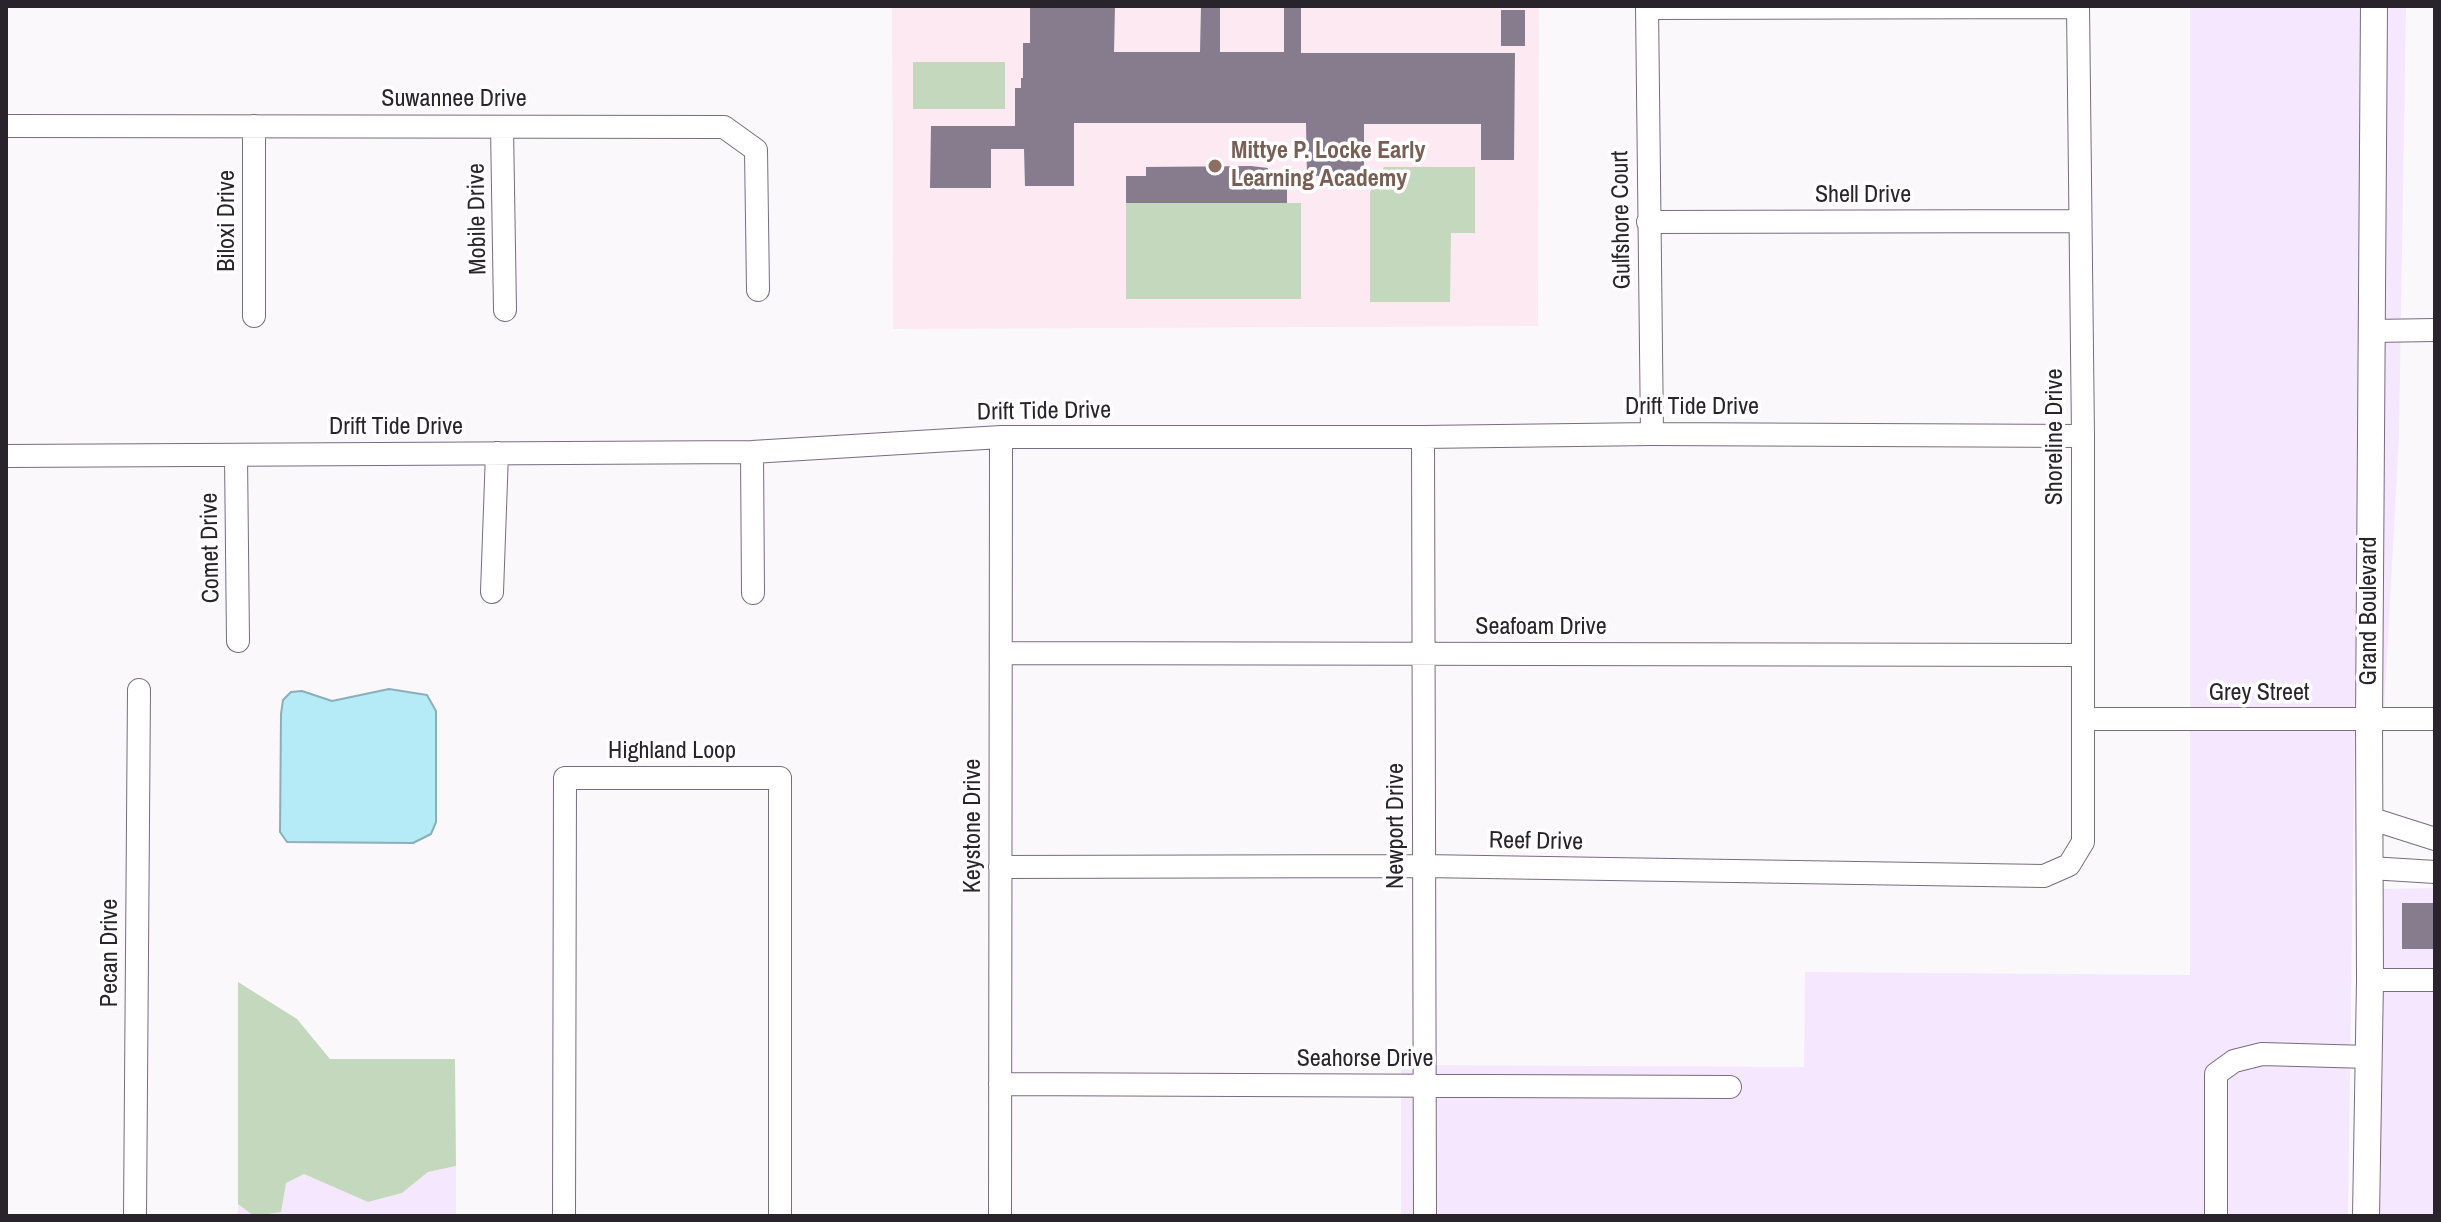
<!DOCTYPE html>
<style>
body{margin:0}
#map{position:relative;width:2441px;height:1222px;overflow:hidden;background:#fbf8fc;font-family:"Archivo Narrow",sans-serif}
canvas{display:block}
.frame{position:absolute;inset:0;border:8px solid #29242c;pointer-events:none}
</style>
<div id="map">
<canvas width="2441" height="1222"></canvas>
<div class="frame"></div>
</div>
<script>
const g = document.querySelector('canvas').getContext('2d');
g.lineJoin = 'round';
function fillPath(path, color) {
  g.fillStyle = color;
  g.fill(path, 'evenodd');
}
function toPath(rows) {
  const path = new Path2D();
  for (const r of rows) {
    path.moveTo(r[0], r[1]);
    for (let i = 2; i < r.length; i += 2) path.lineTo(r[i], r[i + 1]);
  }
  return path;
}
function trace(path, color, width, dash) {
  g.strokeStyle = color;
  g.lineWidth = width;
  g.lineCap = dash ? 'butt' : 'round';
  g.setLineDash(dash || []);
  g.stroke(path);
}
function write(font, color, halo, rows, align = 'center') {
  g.font = font + ' "Archivo Narrow",sans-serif';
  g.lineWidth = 7;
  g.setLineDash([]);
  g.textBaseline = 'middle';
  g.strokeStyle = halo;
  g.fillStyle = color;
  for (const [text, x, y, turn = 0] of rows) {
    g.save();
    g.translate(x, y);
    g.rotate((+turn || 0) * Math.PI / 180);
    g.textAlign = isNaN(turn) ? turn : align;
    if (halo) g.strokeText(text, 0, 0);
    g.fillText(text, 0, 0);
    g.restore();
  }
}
const built = toPath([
 [2190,6,2365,6,2348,1216,1401,1216,1401,1065,1804,1067,1805,972,2190,975],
 [2386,6,2406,6,2399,436,2380,786],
 [2435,888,2435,1216,2377,1216,2381,889],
 [456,1166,456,1216,238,1216,238,1204,255,1216,286,1183,304,1174,368,1202,402,1193,428,1172]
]);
const education = toPath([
 [892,6,1539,6,1538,326,893,329]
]);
const green = toPath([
 [913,62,1005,62,1005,109,913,109],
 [1384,167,1475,167,1475,233,1451,233,1450,302,1370,302,1370,192],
 [1126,203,1301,203,1301,299,1126,299],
 [238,982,297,1019,330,1059,455,1059,456,1166,428,1172,402,1193,368,1202,304,1174,286,1183,281,1212,254,1216,238,1204]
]);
const water = toPath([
 [389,689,427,695,436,711,436,822,431,834,413,843,287,842,280,832,281,714,283,700,291,692,302,691,332,701,389,689]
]);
const building = toPath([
 [1030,6,1115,6,1114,52,1200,52,1201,6,1220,6,1220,52,1284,52,1284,6,1301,6,1301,53,1515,53,1514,160,1481,160,1481,124,1364,124,1364,175,1307,176,1306,123,1074,123,1074,186,1025,186,1024,149,991,149,991,188,930,188,931,126,1015,126,1015,88,1021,88,1021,78,1023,78,1023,43,1030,43],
 [1501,10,1525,10,1525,46,1501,46],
 [1251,166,1268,168,1268,175,1287,175,1287,203,1126,203,1126,176,1146,176,1146,167],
 [2402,903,2435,903,2435,949,2402,949]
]);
const minor = toPath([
 [1647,6,1652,434],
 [1647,8,2078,7],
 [6,126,724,127,756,150,758,290],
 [502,127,505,310],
 [1648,222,2079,221],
 [254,316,254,126],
 [2372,331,2435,330],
 [1423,437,1425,1216],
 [752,452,753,593],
 [236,455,238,641],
 [6,456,752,452,1001,437,1423,437,1652,434,2083,436],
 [492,592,497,453],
 [1001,653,2082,655],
 [2084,719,2435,719],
 [2369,818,2435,839],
 [1000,867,1423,866,2044,876,2069,865,2083,842,2083,436,2078,6],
 [2370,868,2435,872],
 [2370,980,2435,980],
 [1000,1084,1730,1087],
 [135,1216,139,690],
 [564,1216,565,778,780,778,780,1216],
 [1000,1216,1001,437],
 [2216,1216,2216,1074,2234,1061,2262,1054,2369,1057]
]);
const major = toPath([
 [2366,1216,2370,980,2369,720,2374,6]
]);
const markers = [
 [1215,166,8,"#8d6e63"]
];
const streetNames = [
 ["Suwannee Drive",454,100],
 ["Shell Drive",1863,196],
 ["Mobile Drive",478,219,-91],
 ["Gulfshore Court",1622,220,-91],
 ["Biloxi Drive",228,221,-90],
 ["Drift Tide Drive",1692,408],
 ["Drift Tide Drive",1044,412,-1],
 ["Drift Tide Drive",396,428],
 ["Shoreline Drive",2056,437,-90],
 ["Comet Drive",211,548,-91],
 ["Grand Boulevard",2370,611,-90],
 ["Seafoam Drive",1541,628],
 ["Grey Street",2259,694],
 ["Highland Loop",672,752],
 ["Keystone Drive",974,826,-90],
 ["Newport Drive",1397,826,-90],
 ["Reef Drive",1536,842,1],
 ["Pecan Drive",111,953,-90],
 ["Seahorse Drive",1365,1060]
];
const educationNames = [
 ["Mittye P. Locke Early",1231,152],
 ["Learning Academy",1231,180]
];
fillPath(built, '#f5e7fd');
fillPath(education, '#fde9f2');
fillPath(green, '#c4d8be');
fillPath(water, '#b4ebf6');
trace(water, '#8aafb9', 2);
fillPath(building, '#877b8e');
trace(minor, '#786c7e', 24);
trace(major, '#786c7e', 28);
trace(minor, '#fff', 22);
trace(major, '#fff', 26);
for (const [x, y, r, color] of markers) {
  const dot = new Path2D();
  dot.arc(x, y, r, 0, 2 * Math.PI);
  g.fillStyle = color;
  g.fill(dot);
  trace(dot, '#fff', 3);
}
write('24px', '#29242c', '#fff', streetNames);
write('bold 24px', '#785e54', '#fff', educationNames, 'left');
</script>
